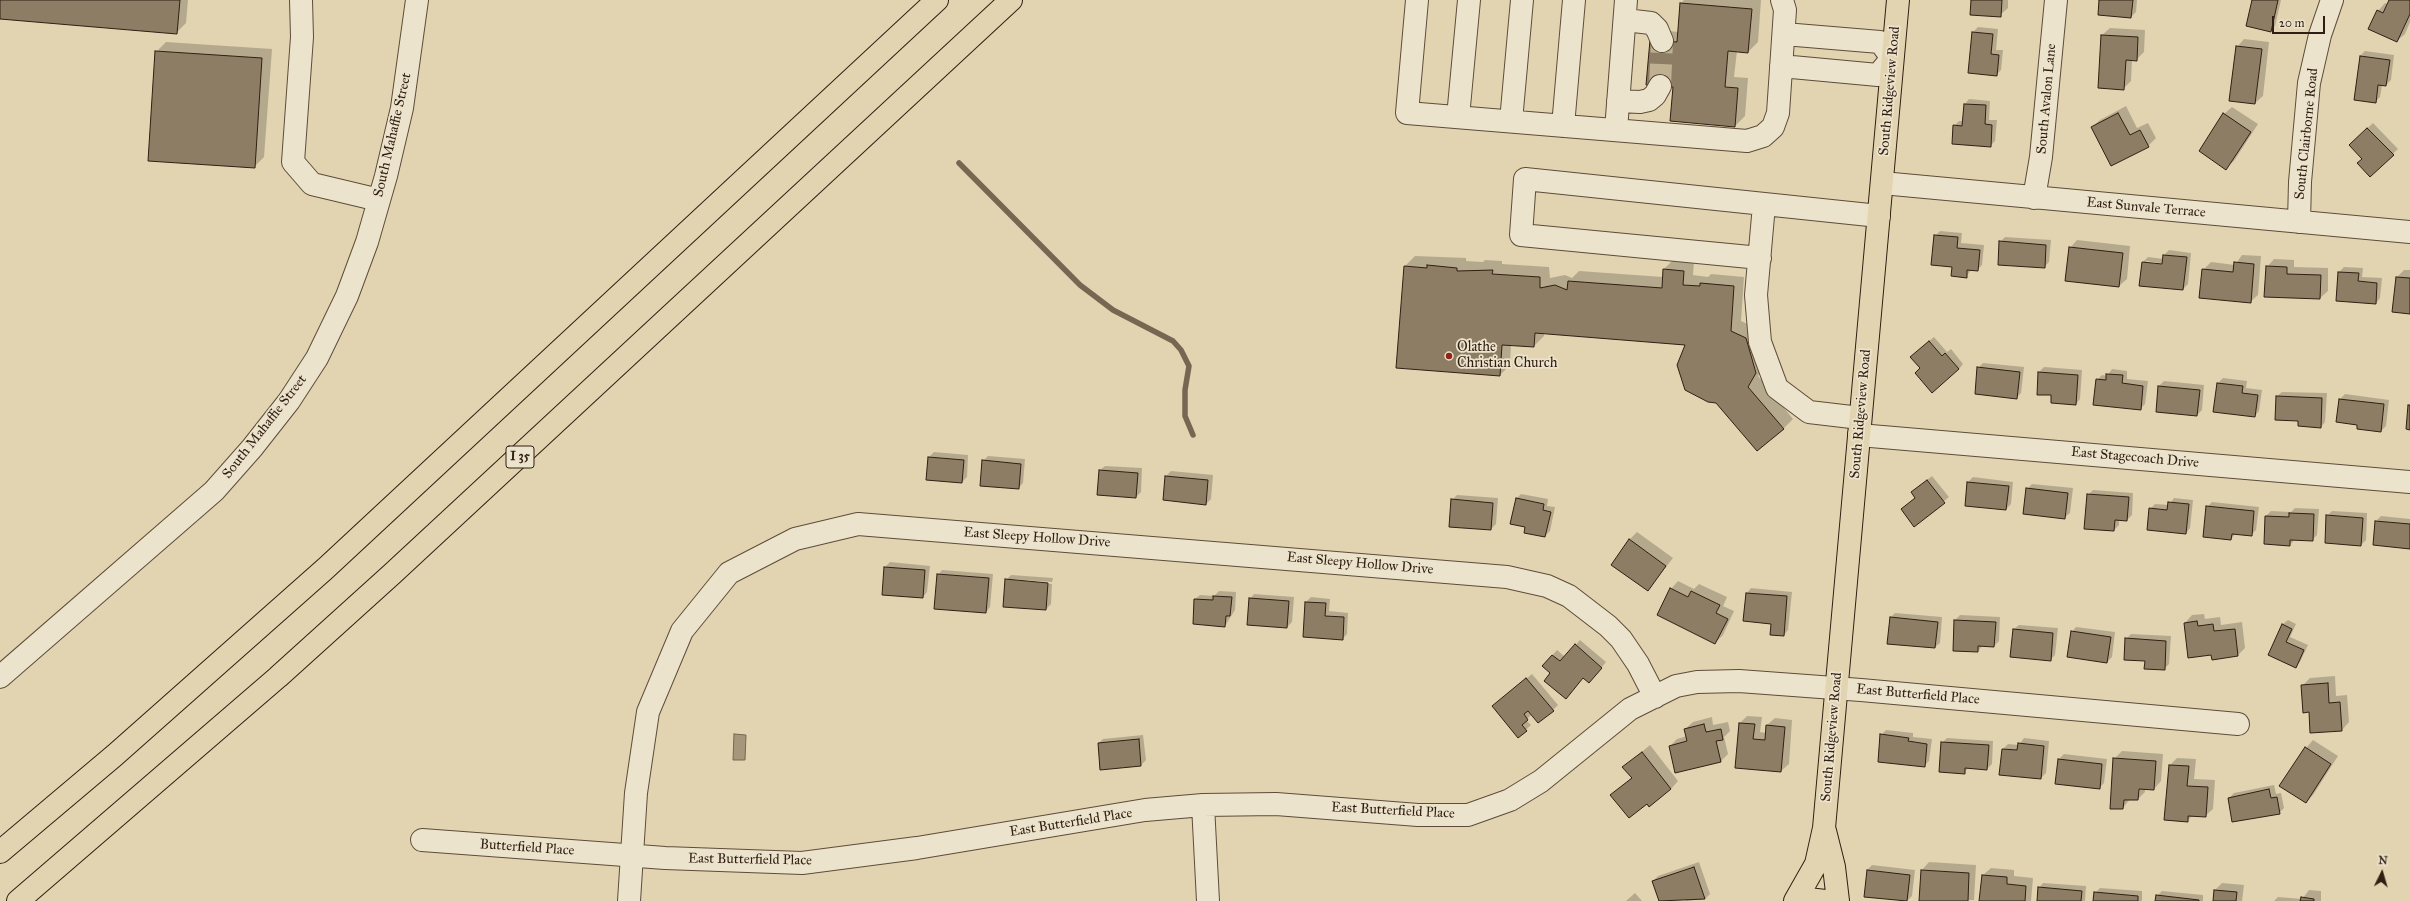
<!DOCTYPE html>
<style>
body{margin:0}
#map{position:relative;width:2410px;height:901px;overflow:hidden;background:#e2d4b1;font-family:"IM FELL Great Primer",serif}
canvas{display:block}
.north{position:absolute;left:2362px;top:853px;width:40px;height:40px;-webkit-text-stroke:3px #ece3cc;paint-order:stroke;rotate:5deg;font-size:11px;font-weight:700;line-height:16px;text-align:center;color:#311e12}
.north::after{content:'';display:block;margin:auto;width:14px;height:18px;background:#311e12;clip-path:polygon(50% 0,100% 100%,50% 72%,0 100%)}
.scale{position:absolute;left:2272px;top:16px;width:53px;height:18px;box-sizing:border-box;border:2px solid #311e12;border-top:0;padding-left:5px;font-size:12px;line-height:14px;white-space:nowrap;color:#311e12;-webkit-text-stroke:3px #ece3cc;paint-order:stroke}
</style>
<div id="map">
<canvas width="2410" height="901"></canvas>
<div class="north">N</div>
<div class="scale">20 m</div>
</div>
<script>
const g = document.querySelector('canvas').getContext('2d');
g.lineJoin = 'round';
function fillPath(path, color) {
  g.fillStyle = color;
  g.fill(path, 'evenodd');
}
function toPath(rows) {
  const path = new Path2D();
  for (const r of rows) {
    path.moveTo(r[0], r[1]);
    for (let i = 2; i < r.length; i += 2) path.lineTo(r[i], r[i + 1]);
  }
  return path;
}
function trace(path, color, width, dash) {
  g.strokeStyle = color;
  g.lineWidth = width;
  g.lineCap = dash ? 'butt' : 'round';
  g.setLineDash(dash || []);
  g.stroke(path);
}
function write(font, color, halo, rows, align = 'center') {
  g.font = font + ' "IM FELL Great Primer",serif';
  g.lineWidth = 3.5;
  g.setLineDash([]);
  g.textBaseline = 'middle';
  g.strokeStyle = halo;
  g.fillStyle = color;
  for (const [text, x, y, turn = 0] of rows) {
    g.save();
    g.translate(x, y);
    g.rotate((+turn || 0) * Math.PI / 180);
    g.textAlign = isNaN(turn) ? turn : align;
    if (halo) g.strokeText(text, 0, 0);
    g.fillText(text, 0, 0);
    g.restore();
  }
}
const water = toPath([
 [734,734,746,735,745,760,733,760,734,734]
]);
const shadow = toPath([
 [1,0,188,0,186,23,176,33,0,18],
 [1684,0,1761,0,1758,42,1748,52,1737,51,1734,77,1748,78,1745,116,1735,126,1674,86,1661,30,1678,32,1681,3],
 [1972,0,2008,0,2008,8,2000,15],
 [2100,0,2137,0,2136,12,2131,17],
 [2253,0,2281,0,2275,26,2270,31],
 [2390,0,2410,0,2410,22,2405,34,2397,41,2378,11,2385,3,2388,4],
 [1978,27,1998,29,1996,50,2003,50,2001,70,1996,75,1973,32],
 [2110,28,2145,30,2144,52,2136,60,2132,60,2131,81,2123,89,2102,35],
 [2244,39,2269,42,2263,96,2255,103,2237,47],
 [166,42,272,49,264,157,254,167,156,52],
 [2365,51,2394,55,2391,80,2386,85,2382,85,2380,97,2375,102,2360,56],
 [1969,99,1990,101,1989,120,1997,120,1995,141,1990,146,1954,126,1959,121,1963,121,1965,104],
 [2126,106,2137,128,2148,123,2156,138,2148,146,2092,127,2100,120],
 [2232,107,2258,124,2234,161,2226,168,2224,114],
 [2373,123,2398,149,2370,176,2363,159,2350,145],
 [1940,231,1962,233,1961,243,1984,245,1982,265,1977,270,1971,270,1966,277,1953,266,1935,236],
 [2005,237,2051,240,2049,262,2044,267,2000,242],
 [2077,240,2130,246,2127,279,2119,286,2066,280,2070,248],
 [2169,250,2191,253,2188,284,2183,289,2143,262,2148,257,2164,259,2164,255],
 [2146,261,2167,264,2167,266,2146,263],
 [2242,255,2261,256,2258,295,2250,302,2203,270,2211,262,2235,265],
 [1415,256,1466,258,1466,261,1483,262,1485,260,1502,261,1502,264,1549,267,1550,278,1565,275,1572,278,1579,271,1663,277,1664,269,1674,259,1694,261,1693,275,1708,277,1711,274,1744,277,1741,321,1756,328,1765,362,1758,376,1793,419,1784,428,1686,345,1544,333,1544,336,1534,346,1511,344,1510,365,1500,375,1397,367,1405,266],
 [2274,259,2294,260,2294,267,2328,268,2328,291,2320,298,2265,296,2267,267],
 [2344,267,2363,268,2362,277,2382,278,2380,298,2376,303,2337,300,2339,272],
 [2404,270,2410,270,2410,313,2397,277],
 [1934,337,1947,352,1951,349,1963,364,1959,369,1921,368,1916,352],
 [1983,363,2024,367,2021,393,2016,398,1978,368],
 [2044,367,2082,370,2080,399,2076,404,2039,372],
 [2112,369,2127,371,2127,379,2148,381,2145,404,2140,409,2097,380,2102,375,2107,376],
 [2223,378,2247,381,2246,388,2262,390,2259,411,2255,416,2214,411,2218,383],
 [2164,381,2204,385,2202,410,2197,415,2157,411,2159,386],
 [2282,392,2327,393,2325,422,2321,427,2299,420,2277,396],
 [2345,394,2389,400,2386,426,2381,431,2359,424,2340,399],
 [934,452,968,455,967,477,962,482,929,457],
 [988,456,1025,459,1023,483,1018,488,983,461],
 [1105,466,1142,468,1141,492,1136,497,1100,470],
 [1171,471,1213,475,1211,499,1206,504,1166,476],
 [1932,476,1949,497,1914,525,1916,498,1912,492],
 [1973,477,2013,482,2011,504,2006,509,1966,505,1968,482],
 [2032,484,2073,488,2070,513,2065,517,2027,489],
 [2093,490,2133,493,2132,515,2127,520,2119,519,2119,525,2114,530,2088,495],
 [1521,494,1548,499,1547,506,1555,507,1550,531,1545,536,1526,526,1516,499],
 [1457,495,1498,498,1496,524,1491,529,1452,500],
 [2174,498,2193,500,2190,528,2186,533,2150,509,2155,504,2169,505],
 [2212,502,2259,507,2256,530,2251,535,2236,533,2231,539,2207,507],
 [2295,508,2319,509,2317,535,2312,540,2295,539,2290,545,2266,516,2271,511,2291,512],
 [2332,511,2367,513,2366,540,2361,545,2327,516],
 [2381,516,2410,519,2410,548,2374,544,2376,521],
 [1637,532,1673,558,1648,590,1629,540],
 [890,562,930,566,927,592,923,597,885,567],
 [942,570,993,574,990,607,986,612,938,575],
 [1011,575,1053,578,1052,582,1009,579,1009,581,1052,584,1051,604,1046,609,1006,580],
 [1678,581,1694,589,1699,584,1727,597,1723,606,1734,611,1723,635,1715,643,1671,589],
 [1751,588,1792,592,1788,630,1784,635,1772,623,1744,620,1747,593],
 [1219,591,1236,592,1235,610,1225,626,1195,599,1200,595,1214,596],
 [1254,594,1294,597,1292,622,1287,627,1250,599],
 [1311,597,1330,599,1329,611,1348,613,1347,634,1342,639,1306,602],
 [1895,613,1942,617,1940,643,1935,647,1891,617],
 [2204,614,2205,619,2220,617,2221,625,2242,622,2245,648,2238,655,2212,654,2185,623,2192,615],
 [1960,615,2000,617,1999,641,1994,646,1983,645,1978,651,1955,620],
 [2288,620,2296,624,2290,637,2308,645,2300,662,2295,667,2269,655,2283,624],
 [2019,625,2058,628,2055,655,2050,660,2014,629],
 [2076,627,2115,632,2112,657,2107,662,2072,632],
 [2131,634,2171,636,2169,664,2164,669,2146,661,2126,639],
 [1580,640,1606,662,1594,677,1552,673,1543,666,1557,650,1565,657],
 [1532,674,1558,705,1553,710,1532,714,1526,720,1531,725,1518,737,1493,706],
 [2335,676,2336,696,2347,695,2349,722,2342,730,2310,711,2302,686,2310,678],
 [1747,716,1762,717,1760,732,1767,733,1767,725,1775,718,1792,720,1789,764,1781,771,1736,767,1740,723],
 [1712,717,1713,725,1728,722,1730,731,1724,737,1728,754,1721,761,1676,772,1670,746,1677,739,1687,736,1685,729,1693,722],
 [1886,730,1913,733,1913,737,1932,739,1929,761,1924,766,1881,735],
 [1143,735,1146,760,1141,765,1099,743,1103,739],
 [1947,738,1993,741,1992,764,1987,769,1969,767,1964,773,1942,743],
 [2024,738,2049,741,2046,773,2041,778,2003,749,2008,744,2019,745],
 [2313,740,2338,756,2313,795,2306,802,2306,748],
 [1650,745,1678,781,1671,789,1647,802,1612,795,1632,777,1624,767],
 [2122,751,2163,754,2161,781,2154,789,2145,788,2145,792,2138,799,2130,799,2123,808,2114,759],
 [2064,754,2107,759,2104,783,2099,788,2059,759],
 [2177,758,2196,759,2194,779,2215,780,2213,809,2205,816,2193,815,2187,821,2170,765],
 [2274,785,2276,794,2281,793,2284,808,2279,813,2229,798,2234,793],
 [1699,862,1710,894,1705,899,1686,901,1685,897,1673,901,1660,901,1653,881,1658,876],
 [1929,862,1976,865,1974,900,1920,901,1922,870],
 [1872,865,1915,870,1912,896,1907,901,1865,896,1867,870],
 [1991,868,2014,870,2014,876,2033,878,2031,901,1980,901,1983,875],
 [2043,883,2086,886,2085,901,2038,901,2039,888],
 [2222,883,2244,885,2242,901,2244,901,2214,901,2215,890],
 [2100,888,2142,891,2142,901,2094,901,2095,893],
 [2309,890,2321,891,2321,901,2274,901,2278,897,2302,899],
 [2162,891,2203,895,2203,901,2156,901,2157,896],
 [1635,893,1642,901,1626,901]
]);
const stream = toPath([
 [959,163,1080,285,1113,310,1173,341,1181,350,1189,366,1185,390,1185,416,1193,435]
]);
const building = toPath([
 [0,0,180,0,177,34,0,19,0,0],
 [1971,0,2002,0,2001,17,1970,15,1971,0],
 [2099,0,2133,0,2131,18,2098,15,2099,0],
 [2252,0,2278,0,2271,32,2246,26,2252,0],
 [2389,0,2410,0,2410,14,2397,42,2368,29,2377,10,2383,13,2389,0],
 [1680,3,1752,9,1748,53,1728,51,1725,87,1738,88,1735,127,1670,121,1673,87,1646,85,1650,40,1677,42,1680,3],
 [1972,32,1993,34,1991,54,1999,55,1997,76,1968,73,1972,32],
 [2101,35,2138,37,2137,61,2126,60,2124,90,2098,88,2101,35],
 [2236,46,2262,49,2255,104,2229,101,2236,46],
 [155,51,262,58,255,168,148,161,155,51],
 [2360,56,2390,60,2386,86,2378,85,2376,103,2354,100,2360,56],
 [1964,104,1986,105,1985,124,1992,125,1991,147,1952,144,1953,125,1962,126,1964,104],
 [2118,113,2130,135,2140,130,2149,147,2111,166,2091,127,2118,113],
 [2223,113,2251,132,2226,170,2199,151,2223,113],
 [2367,128,2394,155,2370,177,2357,163,2362,159,2349,145,2367,128],
 [1934,235,1958,237,1957,248,1980,250,1978,271,1967,270,1967,278,1951,276,1952,267,1931,265,1934,235],
 [1999,241,2046,245,2045,268,1998,265,1999,241],
 [2069,247,2123,253,2119,287,2065,281,2069,247],
 [2163,255,2187,257,2183,290,2139,286,2142,262,2162,264,2163,255],
 [2234,262,2254,264,2251,303,2199,298,2202,269,2233,272,2234,262],
 [1427,265,1457,268,1457,271,1493,270,1492,274,1540,277,1540,288,1555,285,1567,290,1568,281,1662,288,1663,269,1684,271,1683,285,1700,286,1700,283,1734,286,1731,331,1746,338,1756,373,1748,387,1784,429,1757,451,1716,403,1708,402,1685,390,1677,365,1685,345,1535,333,1534,347,1502,345,1500,376,1396,368,1404,266,1427,268,1427,265],
 [2266,266,2287,267,2287,274,2321,275,2320,299,2264,297,2266,266],
 [2338,272,2359,273,2358,281,2377,283,2376,304,2336,301,2338,272],
 [2396,277,2410,278,2410,314,2392,312,2396,277],
 [1929,341,1942,356,1945,353,1959,369,1932,393,1915,373,1920,368,1910,357,1929,341],
 [1977,367,2020,372,2017,399,1975,394,1977,367],
 [2038,372,2078,375,2076,405,2051,403,2051,395,2037,395,2038,372],
 [2106,374,2123,375,2122,383,2143,386,2141,410,2093,405,2096,379,2106,380,2106,374],
 [2217,383,2243,386,2242,393,2258,395,2255,417,2213,412,2217,383],
 [2158,386,2200,390,2197,416,2156,412,2158,386],
 [2276,396,2322,398,2321,428,2298,426,2298,421,2275,420,2276,396],
 [2339,399,2384,404,2381,432,2357,429,2357,425,2336,422,2339,399],
 [2408,405,2410,405,2410,430,2406,429,2408,405],
 [928,457,964,460,962,483,926,480,928,457],
 [982,460,1021,464,1019,489,980,486,982,460],
 [1099,470,1138,473,1136,498,1097,495,1099,470],
 [1165,476,1208,480,1206,505,1163,500,1165,476],
 [1927,480,1945,503,1914,527,1901,509,1915,498,1911,492,1927,480],
 [1967,482,2009,486,2006,510,1965,506,1967,482],
 [2026,488,2068,493,2065,519,2023,514,2026,488],
 [2087,494,2129,497,2127,521,2115,520,2114,531,2084,529,2087,494],
 [1516,498,1544,504,1543,510,1551,512,1545,537,1524,533,1525,527,1510,524,1516,498],
 [1451,499,1493,503,1491,530,1449,527,1451,499],
 [2168,502,2189,504,2186,534,2147,530,2149,508,2167,510,2168,502],
 [2206,506,2254,511,2252,536,2232,534,2231,540,2203,537,2206,506],
 [2289,513,2314,514,2313,541,2290,540,2290,546,2264,544,2265,516,2289,517,2289,513],
 [2326,515,2363,518,2361,546,2325,543,2326,515],
 [2375,521,2410,524,2410,549,2373,545,2375,521],
 [1629,539,1666,566,1648,591,1611,565,1629,539],
 [884,567,925,570,923,598,882,595,884,567],
 [937,574,989,578,986,613,934,609,937,574],
 [1005,579,1048,583,1046,610,1003,607,1005,579],
 [1670,588,1688,597,1691,591,1720,605,1716,613,1728,619,1715,644,1657,615,1670,588],
 [1746,593,1787,596,1784,636,1770,635,1771,624,1743,621,1746,593],
 [1213,596,1232,597,1230,616,1226,616,1225,627,1193,624,1194,599,1213,600,1213,596],
 [1249,598,1289,601,1287,628,1247,625,1249,598],
 [1305,602,1326,603,1325,616,1344,617,1343,640,1303,637,1305,602],
 [1890,617,1938,622,1935,648,1887,644,1890,617],
 [1954,620,1996,622,1994,647,1978,646,1978,652,1953,651,1954,620],
 [2197,621,2198,626,2213,624,2214,631,2235,629,2238,656,2212,660,2211,655,2188,658,2184,623,2197,621],
 [2282,624,2292,629,2286,642,2304,650,2296,668,2268,655,2282,624],
 [2013,629,2053,633,2051,661,2010,657,2013,629],
 [2071,631,2111,637,2107,663,2067,657,2071,631],
 [2125,638,2166,641,2165,670,2144,669,2145,661,2124,660,2125,638],
 [1575,644,1602,668,1589,683,1583,678,1566,699,1544,681,1550,673,1542,666,1552,655,1560,661,1575,644],
 [1526,678,1554,711,1538,723,1528,711,1524,714,1528,720,1522,725,1527,731,1518,738,1492,706,1526,678],
 [2328,683,2329,703,2340,702,2342,731,2310,733,2309,712,2303,713,2301,685,2328,683],
 [1739,723,1755,724,1753,739,1765,740,1766,725,1785,727,1781,772,1735,768,1739,723],
 [1704,724,1706,732,1721,729,1723,740,1716,741,1721,762,1675,773,1669,746,1687,741,1684,729,1704,724],
 [1880,734,1909,738,1908,741,1927,744,1925,767,1878,762,1880,734],
 [1139,739,1141,766,1100,770,1098,743,1139,739],
 [1941,742,1989,745,1987,770,1965,768,1965,774,1939,772,1941,742],
 [2018,743,2044,746,2041,779,1999,775,2002,749,2017,750,2018,743],
 [2305,747,2331,764,2306,803,2279,786,2305,747],
 [1642,752,1671,789,1649,807,1647,804,1629,818,1610,795,1632,778,1622,767,1642,752],
 [2113,758,2156,761,2154,790,2139,789,2138,800,2124,800,2123,809,2110,809,2113,758],
 [2058,759,2102,764,2100,789,2055,784,2058,759],
 [2169,765,2189,766,2187,786,2208,787,2206,817,2188,816,2188,822,2164,820,2169,765],
 [2269,789,2271,798,2277,797,2280,814,2232,822,2228,798,2269,789],
 [1694,867,1705,899,1659,901,1652,881,1694,867],
 [1867,870,1910,875,1907,901,1864,897,1867,870],
 [1921,870,1969,873,1968,901,1919,901,1921,870],
 [1982,875,2007,877,2007,884,2026,886,2025,901,1979,901,1982,875],
 [2038,887,2082,891,2081,901,2037,901,2038,887],
 [2214,890,2237,892,2236,901,2213,901,2214,890],
 [2094,892,2138,896,2138,901,2093,901,2094,892],
 [2156,895,2199,900,2199,901,2155,901,2156,895],
 [2301,897,2314,899,2314,901,2300,901,2301,897]
]);
const minorTunnel = toPath([
 [1660,86,1662,41]
]);
const minor = toPath([
 [301,0,302,37,293,162,312,184,379,200],
 [1417,0,1407,113,1747,141,1763,136,1773,127,1778,113,1785,10,1782,0],
 [1625,20,1651,23,1657,29,1662,41],
 [1781,66,1878,75,1892,58,1880,42,1784,34],
 [1618,101,1640,102,1649,100,1655,95,1660,86],
 [1458,117,1469,0],
 [1511,121,1522,0],
 [1563,126,1574,0],
 [1616,130,1626,0],
 [1882,183,2410,232],
 [2034,198,2041,157,2056,0],
 [1764,205,1756,295,1760,342,1777,388,1809,412,1860,418],
 [2299,222,2300,182,2309,83,2320,35,2332,0],
 [1760,258,1521,235,1525,179,1879,216],
 [1859,435,2410,482],
 [0,677,214,491,252,448,289,401,317,358,347,296,367,242,386,176,402,108,417,0],
 [1203,805,1208,901],
 [422,840,665,858,802,863,917,848,1145,810,1203,805,1276,804,1418,815,1468,815,1510,800,1541,781,1630,709,1676,686,1697,682,1739,681,1861,690,2238,724],
 [629,901,636,793,648,712,682,631,729,573,795,539,858,524,1507,577,1547,586,1569,596,1608,626,1621,639,1638,664,1655,697]
]);
const major = toPath([
 [1825,831,1834,867,1838,901],
 [1795,901,1816,864,1824,828,1898,0],
 [1799,901,1808,899,1825,901]
]);
const highway = toPath([
 [0,852,115,755,326,568,937,0],
 [18,901,278,677,392,574,1011,0]
]);
const markers = [
 [1449,356,4,"#8f2418"]
];
const shields = [
 [520,457,28]
];
const shieldNames = [
 ["I 35",520,457]
];
const streetNames = [
 ["South Ridgeview Road",1890,91,-85],
 ["South Avalon Lane",2047,99,-85],
 ["South Clairborne Road",2307,134,-84],
 ["South Mahaffie Street",393,135,-77],
 ["East Sunvale Terrace",2146,208,5],
 ["South Ridgeview Road",1861,414,-85],
 ["South Mahaffie Street",265,427,-52],
 ["East Stagecoach Drive",2135,458,5],
 ["East Sleepy Hollow Drive",1037,538,4],
 ["East Sleepy Hollow Drive",1360,564,5],
 ["East Butterfield Place",1918,695,5],
 ["South Ridgeview Road",1832,737,-85],
 ["East Butterfield Place",1393,811,3],
 ["East Butterfield Place",1071,823,-9],
 ["Butterfield Place",527,848,4],
 ["East Butterfield Place",750,860,1]
];
const poiNames = [
 ["Olathe",1457,348],
 ["Christian Church",1457,364]
];
fillPath(water, '#a6967b');
trace(water, '#776651', 1);
fillPath(shadow, '#0003');
trace(stream, '#776651', 5.5);
fillPath(building, '#8d7d65');
trace(building, '#311e12', 1);
trace(minorTunnel, '#bfb091', 22, [22, 11]);
trace(minor, '#5d4c3a', 24);
trace(major, '#311e12', 24);
trace(highway, '#311e12', 24);
trace(minor, '#ece3cc', 22);
trace(major, '#e2d4b1', 22);
trace(highway, '#e2d4b1', 22);
for (const [x, y, r, color] of markers) {
  const dot = new Path2D();
  dot.arc(x, y, r, 0, 2 * Math.PI);
  g.fillStyle = color;
  g.fill(dot);
  trace(dot, '#ece3cc', 1.5);
}
for (const [x, y, w] of shields) {
  const box = new Path2D();
  box.roundRect(x - w / 2, y - 11, w, 22, 3);
  g.fillStyle = '#ece3cc';
  g.fill(box);
  trace(box, '#311e12', 1);
}
write('bold 13px', '#311e12', null, shieldNames);
write('14px', '#311e12', '#ece3cc', streetNames);
write('14px', '#311e12', '#ece3cc', poiNames, 'left');
</script>
